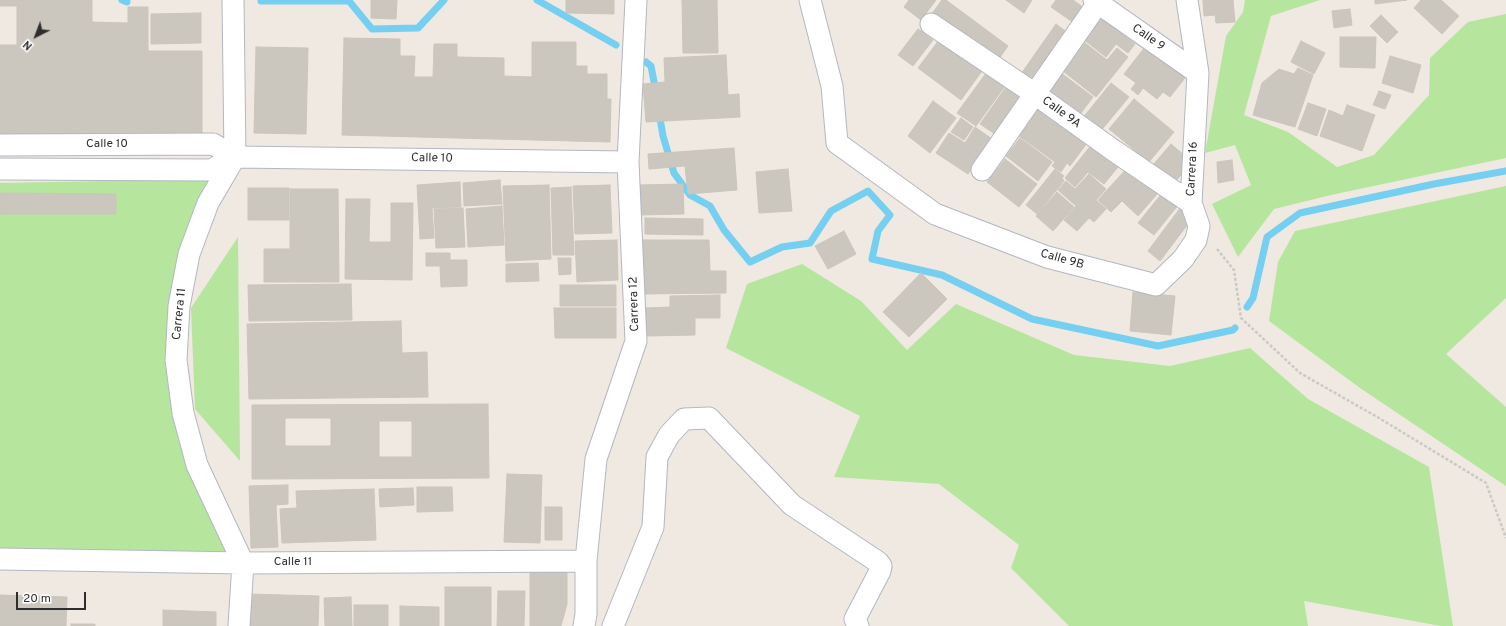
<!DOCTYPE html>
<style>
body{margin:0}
#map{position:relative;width:1506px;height:626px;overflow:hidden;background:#efe9e1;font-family:Overpass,sans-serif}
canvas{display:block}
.north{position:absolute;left:16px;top:16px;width:40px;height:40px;-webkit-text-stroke:3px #fff;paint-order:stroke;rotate:222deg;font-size:11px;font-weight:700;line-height:16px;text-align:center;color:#2e2e2e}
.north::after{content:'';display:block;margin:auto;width:14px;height:18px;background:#2e2e2e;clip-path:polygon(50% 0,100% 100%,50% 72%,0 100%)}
.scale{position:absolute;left:16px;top:592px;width:70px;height:18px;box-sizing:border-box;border:2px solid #2e2e2e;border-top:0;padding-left:5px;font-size:12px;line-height:14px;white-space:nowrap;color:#2e2e2e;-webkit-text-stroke:3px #fff;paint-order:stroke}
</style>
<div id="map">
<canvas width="1506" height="626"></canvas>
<div class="north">N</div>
<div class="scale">20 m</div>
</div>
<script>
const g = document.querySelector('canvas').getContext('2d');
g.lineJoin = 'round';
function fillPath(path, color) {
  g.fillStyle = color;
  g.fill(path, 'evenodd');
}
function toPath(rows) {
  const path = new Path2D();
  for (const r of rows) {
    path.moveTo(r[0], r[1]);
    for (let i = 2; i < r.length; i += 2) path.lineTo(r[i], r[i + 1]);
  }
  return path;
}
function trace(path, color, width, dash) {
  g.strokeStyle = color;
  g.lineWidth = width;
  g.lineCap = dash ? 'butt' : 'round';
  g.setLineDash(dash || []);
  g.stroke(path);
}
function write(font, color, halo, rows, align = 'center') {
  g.font = font + ' Overpass,sans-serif';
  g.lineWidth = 3.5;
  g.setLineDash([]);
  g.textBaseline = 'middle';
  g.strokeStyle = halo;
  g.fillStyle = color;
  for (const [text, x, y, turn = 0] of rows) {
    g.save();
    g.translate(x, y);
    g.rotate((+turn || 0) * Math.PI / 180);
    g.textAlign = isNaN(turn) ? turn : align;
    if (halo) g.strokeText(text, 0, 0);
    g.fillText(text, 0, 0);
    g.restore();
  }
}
const green = toPath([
 [1245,0,1320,0,1271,16,1244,115,1288,132,1337,167,1374,155,1429,95,1430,58,1468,22,1506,14,1506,158,1331,195,1274,209,1238,257,1212,204,1251,185,1235,145,1205,153,1226,36,1243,12],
 [210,179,168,315,167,381,188,448,234,562,0,551,0,183],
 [1506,186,1506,298,1446,354,1506,407,1506,486,1360,388,1269,321,1278,262,1295,231],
 [238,237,240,461,195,409,191,308],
 [802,264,861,301,907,350,956,304,1074,355,1170,366,1250,348,1308,399,1429,467,1453,626,1441,626,1304,601,1308,626,1069,626,1011,568,1019,545,939,484,834,477,860,416,726,348,747,284]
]);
const stream = toPath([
 [122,0,127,2],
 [537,0,616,45],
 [261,1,349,1,372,29,418,28,444,0],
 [646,62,651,66,656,92],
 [659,112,663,136,674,173,690,195,710,206,724,230,750,262,782,247,810,243,831,211,868,191,890,215,878,231,872,259,942,275,1032,319,1158,346,1233,330,1235,328],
 [1247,307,1253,298,1267,237,1300,213,1434,184,1506,171]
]);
const building = toPath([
 [0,0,92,0,92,22,128,23,128,7,148,7,148,51,202,51,202,135,0,134,0,45,17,45,17,6,0,6,0,0],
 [371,0,397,0,396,19,371,18,371,0],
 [566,0,614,0,614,14,566,13,566,0],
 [682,0,717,0,718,53,683,53,682,0],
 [909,0,936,0,921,20,904,7,909,0],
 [942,0,946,0,1008,46,996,63,931,15,942,0],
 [1006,0,1032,0,1024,13,1006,0],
 [1056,0,1073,0,1087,10,1077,25,1051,7,1056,0],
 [1203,0,1233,0,1235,22,1216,23,1215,15,1204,16,1203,0],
 [1375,0,1407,0,1375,4,1375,0],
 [1421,0,1441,0,1459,16,1442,34,1414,8,1421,0],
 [1350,9,1352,25,1334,28,1332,11,1350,9],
 [201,13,201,43,151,44,151,14,201,13],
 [1381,15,1398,32,1387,43,1370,26,1381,15],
 [1100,17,1135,44,1128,53,1116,44,1106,57,1083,39,1100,17],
 [1056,24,1069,34,1034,83,1021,74,1056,24],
 [918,29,933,40,913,66,898,55,918,29],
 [1340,37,1376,37,1375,68,1340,67,1340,37],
 [344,38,400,39,400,56,415,56,414,77,433,77,434,44,457,44,457,57,504,58,504,76,532,77,532,42,576,42,576,66,587,66,587,74,607,74,607,99,611,99,610,142,342,135,344,38],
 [939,40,982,71,961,100,918,68,939,40],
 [1301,41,1325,53,1314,74,1291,62,1301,41],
 [1085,43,1107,60,1117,48,1128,57,1096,97,1063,71,1085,43],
 [256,47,308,48,306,134,254,133,256,47],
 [1145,47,1185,78,1170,97,1163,92,1157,99,1143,88,1138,95,1131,89,1136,83,1124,74,1145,47],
 [726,55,728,95,739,94,740,117,646,122,643,84,665,82,664,58,726,55],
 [1390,56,1421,65,1413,93,1382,83,1390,56],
 [1298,68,1313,75,1295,127,1253,115,1262,83,1279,69,1294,74,1298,68],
 [987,72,1005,86,976,126,957,113,987,72],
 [1061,73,1093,97,1081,113,1049,90,1061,73],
 [1111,83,1129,97,1099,133,1082,119,1111,83],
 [1006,87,1021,98,995,134,980,124,1006,87],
 [1379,91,1391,95,1385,109,1373,105,1379,91],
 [1134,99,1174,132,1149,162,1109,129,1134,99],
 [933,101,956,118,930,153,908,136,933,101],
 [1038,101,1090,139,1070,166,1067,163,1061,172,1052,166,1055,162,1015,133,1038,101],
 [1308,103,1326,109,1317,136,1298,129,1308,103],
 [1347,105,1375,115,1362,151,1320,136,1329,110,1343,116,1347,105],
 [961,118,973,127,964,140,951,132,961,118],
 [975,127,992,139,968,174,936,153,949,133,965,143,975,127],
 [1020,138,1052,162,1038,181,1006,156,1020,138],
 [1092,144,1119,166,1104,184,1088,172,1075,187,1065,178,1092,144],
 [1171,144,1192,162,1174,183,1153,165,1171,144],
 [734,148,737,190,688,194,685,166,649,169,648,154,734,148],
 [1005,159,1037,184,1019,207,987,182,1005,159],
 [1232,160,1234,180,1218,183,1217,162,1232,160],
 [1129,166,1158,193,1138,216,1122,201,1111,212,1098,200,1129,166],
 [788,169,792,211,759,213,756,172,788,169],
 [1055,169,1064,176,1062,178,1064,181,1037,214,1026,205,1055,169],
 [1089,174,1106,189,1096,200,1106,209,1094,222,1089,218,1077,231,1064,220,1076,206,1058,190,1066,181,1075,189,1089,174],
 [500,180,502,204,464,206,463,183,500,180],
 [460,182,461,207,432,208,434,238,420,239,417,185,460,182],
 [683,184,684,214,639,215,638,185,683,184],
 [549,185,551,259,506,261,503,186,549,185],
 [610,185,612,233,575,234,573,186,610,185],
 [571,187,574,255,553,255,551,188,571,187],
 [248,188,289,188,289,220,248,220,248,188],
 [290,189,338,189,339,282,264,282,264,249,290,249,290,189],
 [1057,192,1074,207,1053,231,1036,216,1057,192],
 [1163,192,1179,204,1154,235,1138,223,1163,192],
 [0,193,116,194,116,214,0,214,0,193],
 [346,199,370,199,369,242,391,242,391,203,413,203,412,280,345,279,346,199],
 [502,206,504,245,468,247,466,209,502,206],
 [1181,207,1194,216,1160,261,1148,251,1181,207],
 [463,208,465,247,436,248,434,209,463,208],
 [645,218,703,219,703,235,645,234,645,218],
 [844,231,856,254,828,269,815,246,844,231],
 [617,240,618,280,577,282,575,241,617,240],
 [643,240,709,240,710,271,726,271,726,293,642,294,642,273,644,273,643,240],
 [426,253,450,253,450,260,467,260,467,286,441,287,440,266,426,266,426,253],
 [558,258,571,258,571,274,559,275,558,258],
 [538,263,539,281,506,282,506,264,538,263],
 [921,273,947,299,909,337,883,312,921,273],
 [351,284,352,320,249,321,248,285,351,284],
 [560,285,616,285,616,306,560,306,560,285],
 [1133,292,1175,296,1171,335,1130,331,1133,292],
 [720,295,720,318,695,318,695,335,646,336,645,308,670,307,670,296,720,295],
 [554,308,616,308,616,338,555,338,554,308],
 [401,321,402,353,427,352,428,397,249,399,247,324,401,321],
 [488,404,489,478,252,479,252,405,488,404],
 [285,418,331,418,331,446,285,446,285,418],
 [379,421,412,421,412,457,379,457,379,421],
 [507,474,542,475,540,543,504,542,507,474],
 [288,485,288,504,276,505,278,547,251,548,249,486,288,485],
 [417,487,452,487,453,511,417,512,417,487],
 [413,488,414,505,380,507,379,489,413,488],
 [374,489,376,540,282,543,280,509,297,508,296,491,374,489],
 [545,507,562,507,562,540,545,540,545,507],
 [567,571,567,604,561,626,530,626,530,572,567,571],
 [445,587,491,587,491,626,445,626,445,587],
 [498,591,525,591,524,626,497,626,498,591],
 [248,594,319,596,318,626,247,626,248,594],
 [0,595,67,597,66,626,0,626,0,595],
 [351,597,352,626,325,626,324,598,351,597],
 [354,605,388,605,388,626,354,626,354,605],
 [400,606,439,607,439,626,400,626,400,606],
 [163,610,216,612,216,626,163,626,163,610],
 [71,624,95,624,95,626,71,626,71,624]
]);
const path = toPath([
 [1217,249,1234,270,1241,318,1300,373,1379,418,1486,483,1506,538]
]);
const street = toPath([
 [233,0,235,157,208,203,189,254,179,306,176,360,183,413,197,465,243,563,239,626],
 [810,0,832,86,837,143,935,214,1047,257,1156,285,1183,259,1196,240,1199,226,1191,203,1198,73,1187,0],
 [1100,0,1098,3,1198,73],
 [931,24,1035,94,1113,150,1191,203],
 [0,145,213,144,235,157],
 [0,169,211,170,235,157,628,162],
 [982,170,1098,3,1094,0],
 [0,559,243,563,586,561],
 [584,626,586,614,586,561,596,459,636,341,628,162,636,0],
 [613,626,653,527,657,457,669,435,684,419,709,418,792,505,878,562,881,566,880,571,855,619,858,626]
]);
const streetNames = [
 ["Calle 9",1148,38,35],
 ["Calle 9A",1061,113,36],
 ["Calle 10",107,145],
 ["Calle 10",432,159,1],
 ["Carrera 16",1193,169,-87],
 ["Calle 9B",1062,260,16],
 ["Carrera 12",635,304,-92],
 ["Carrera 11",180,314,-84],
 ["Calle 11",293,563]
];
fillPath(green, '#b6e59e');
trace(stream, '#75cff0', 7);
fillPath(building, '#cbc7bf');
trace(building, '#cbc5ba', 1);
trace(street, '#b4b7c1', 23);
trace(path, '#c9c9c9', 2.5, [3, 2]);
trace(street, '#fff', 21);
write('12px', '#2e2e2e', '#fff', streetNames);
</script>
